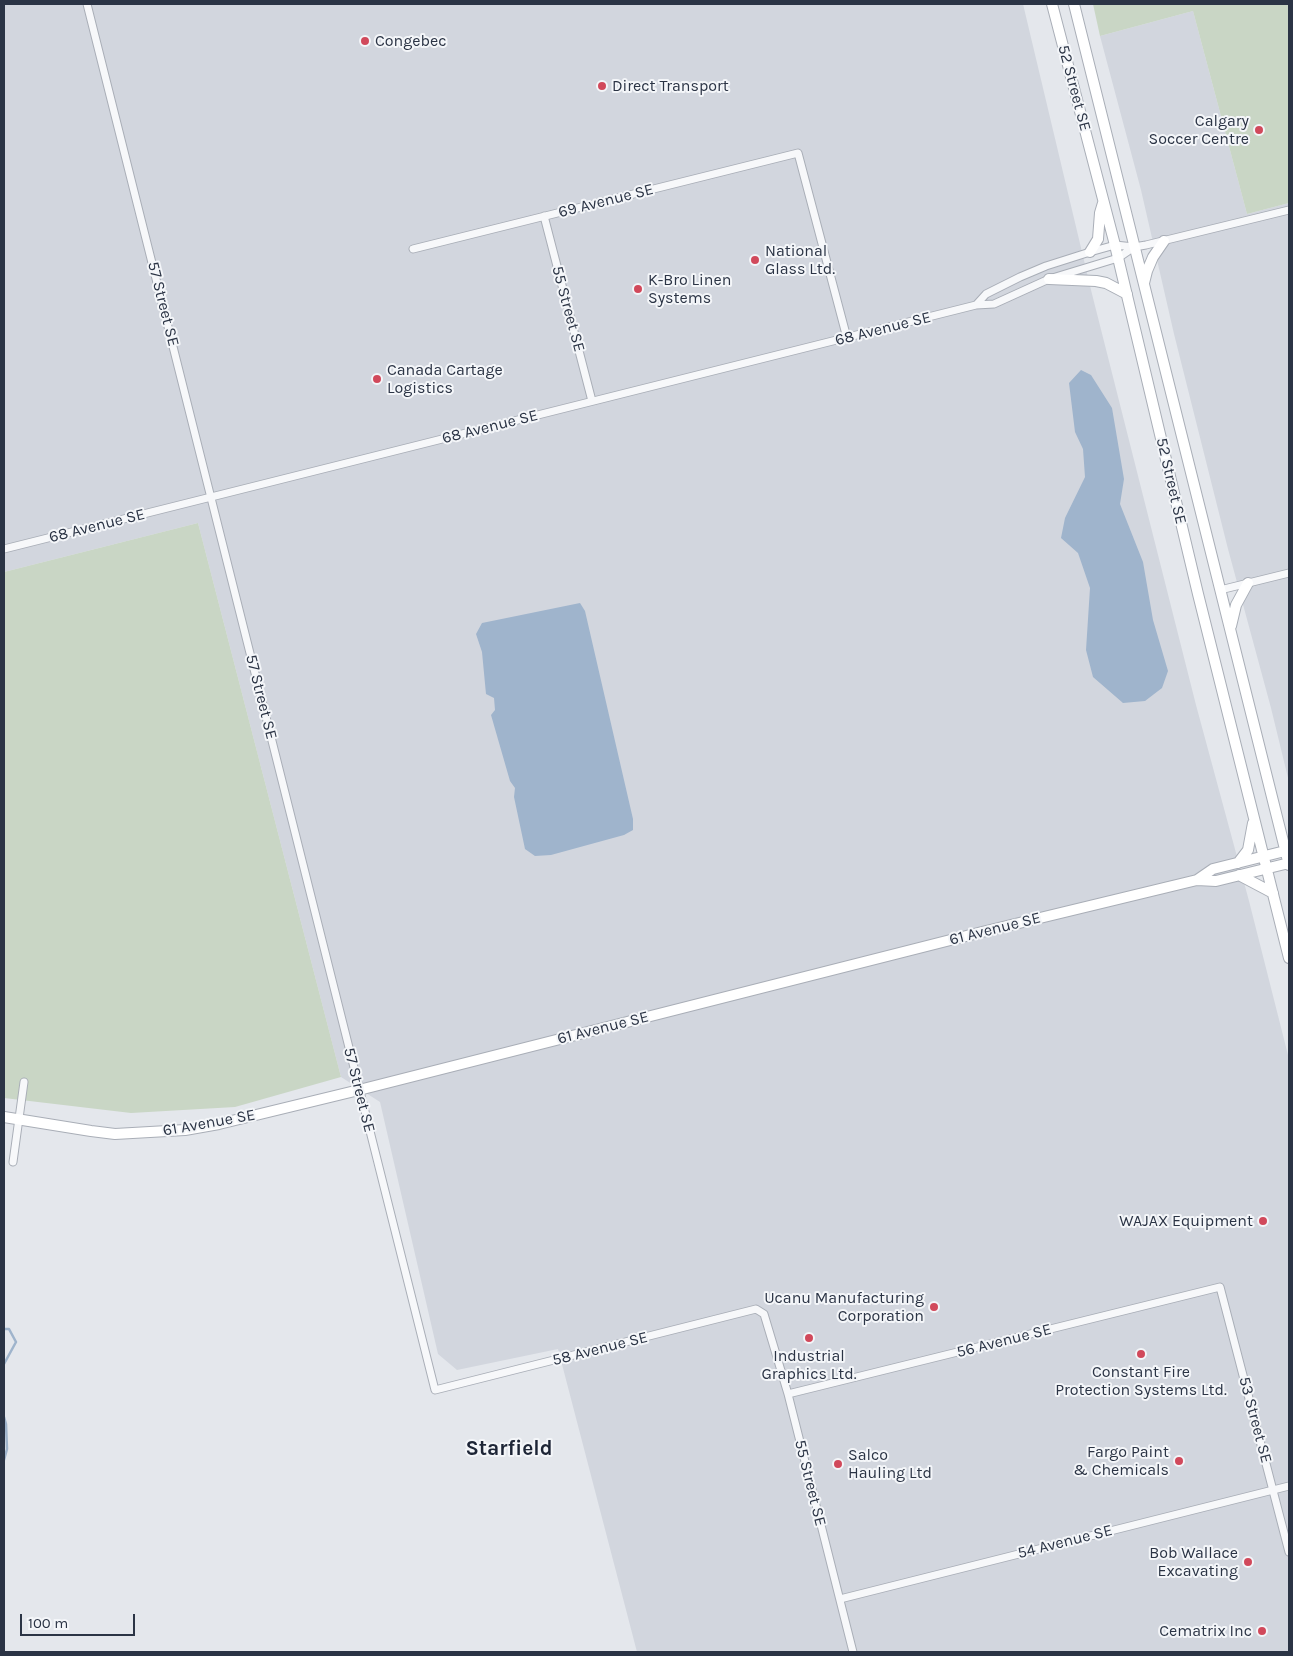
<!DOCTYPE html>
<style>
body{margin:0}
#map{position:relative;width:1293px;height:1656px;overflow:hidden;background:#e4e7ec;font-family:Karla,sans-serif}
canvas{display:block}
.frame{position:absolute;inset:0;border:5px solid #2b3445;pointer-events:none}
.scale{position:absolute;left:20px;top:1614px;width:115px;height:22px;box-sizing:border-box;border:2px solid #2b3445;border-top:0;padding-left:6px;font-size:15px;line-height:18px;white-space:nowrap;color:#2b3445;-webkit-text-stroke:4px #f4f6f9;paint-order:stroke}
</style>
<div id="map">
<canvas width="1293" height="1656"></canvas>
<div class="frame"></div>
<div class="scale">100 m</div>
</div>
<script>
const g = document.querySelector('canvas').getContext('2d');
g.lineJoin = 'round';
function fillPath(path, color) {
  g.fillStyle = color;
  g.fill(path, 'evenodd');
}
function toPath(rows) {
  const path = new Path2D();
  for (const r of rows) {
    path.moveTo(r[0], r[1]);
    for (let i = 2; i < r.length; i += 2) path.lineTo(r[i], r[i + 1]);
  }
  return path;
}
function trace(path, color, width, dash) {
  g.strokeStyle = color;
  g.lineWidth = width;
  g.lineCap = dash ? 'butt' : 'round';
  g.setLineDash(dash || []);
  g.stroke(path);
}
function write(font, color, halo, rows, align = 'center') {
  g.font = font + ' Karla,sans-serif';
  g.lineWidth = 4;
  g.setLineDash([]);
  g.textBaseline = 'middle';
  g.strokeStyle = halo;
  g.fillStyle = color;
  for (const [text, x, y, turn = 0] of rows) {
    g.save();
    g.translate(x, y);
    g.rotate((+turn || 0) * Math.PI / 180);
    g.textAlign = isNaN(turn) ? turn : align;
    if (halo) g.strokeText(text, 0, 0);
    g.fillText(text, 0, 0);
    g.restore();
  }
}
const built = toPath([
 [4,4,1023,4,1092,294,1196,705,1249,901,1289,1059,1289,1652,637,1652,558,1349,457,1370,438,1354,380,1102,341,1077,198,523,4,572],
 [1193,11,1247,214,1289,203,1289,782,1271,708,1228,549,1174,334,1141,190,1100,36]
]);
const green = toPath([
 [1093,4,1289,4,1289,203,1247,214,1193,11,1100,36],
 [198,523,341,1077,235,1107,131,1113,4,1098,4,572]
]);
const water = toPath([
 [1081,370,1091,375,1112,408,1124,479,1120,504,1143,562,1153,620,1168,671,1162,688,1145,701,1123,703,1093,677,1086,650,1090,588,1078,553,1061,538,1065,518,1085,477,1083,449,1075,432,1069,383],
 [580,603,585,611,633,819,633,830,624,835,551,855,535,856,525,849,514,797,515,788,510,781,491,715,495,710,494,698,486,694,482,652,476,634,482,623]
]);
const stream = toPath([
 [4,1329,9,1329,16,1342,4,1364],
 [4,1417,6,1424,7,1449,4,1460]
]);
const street = toPath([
 [87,4,435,1390,756,1309,764,1314,788,1394,853,1652],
 [544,216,592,401],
 [413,249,798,153,847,338],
 [976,305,986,294,1020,277,1046,266,1090,252,1115,245,1134,247,1146,245,1289,210],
 [4,549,976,305,994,304,1049,279,1118,258,1134,247],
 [1220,590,1289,573],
 [13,1162,24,1082],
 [788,1394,1220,1287,1289,1552],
 [840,1599,1289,1486]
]);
const secondary = toPath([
 [1052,4,1115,245,1198,594,1289,958],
 [1074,4,1289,865],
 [1090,252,1098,239,1100,213,1103,203],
 [1049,279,1096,281,1106,283,1127,294],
 [1144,283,1147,271,1153,257,1164,241],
 [1231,626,1236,605,1248,583],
 [1238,863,1248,850,1253,823],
 [1239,875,1273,893],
 [1197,880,1213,869,1289,850],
 [4,1117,91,1131,115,1134,185,1130,219,1124,359,1090,982,932,1197,880,1216,881,1289,863]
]);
const markers = [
 [365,41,5,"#d1495b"],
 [602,86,5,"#d1495b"],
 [1259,130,5,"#d1495b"],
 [755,260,5,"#d1495b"],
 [638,289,5,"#d1495b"],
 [377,379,5,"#d1495b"],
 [1263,1221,5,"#d1495b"],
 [934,1307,5,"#d1495b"],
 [809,1338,5,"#d1495b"],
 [1141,1354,5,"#d1495b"],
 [1179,1461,5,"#d1495b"],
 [838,1464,5,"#d1495b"],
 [1248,1562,5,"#d1495b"],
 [1262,1631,5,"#d1495b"]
];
const poiNames = [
 ["Congebec",375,41],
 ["Direct Transport",612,86],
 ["Calgary",1249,121,"right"],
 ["Soccer Centre",1249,139,"right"],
 ["National",765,251],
 ["Glass Ltd.",765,269],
 ["K-Bro Linen",648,280],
 ["Systems",648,298],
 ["Canada Cartage",387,370],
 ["Logistics",387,388],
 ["WAJAX Equipment",1253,1221,"right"],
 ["Ucanu Manufacturing",924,1298,"right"],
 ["Corporation",924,1316,"right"],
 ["Industrial",809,1356,"center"],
 ["Graphics Ltd.",809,1374,"center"],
 ["Constant Fire",1141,1372,"center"],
 ["Protection Systems Ltd.",1141,1390,"center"],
 ["Fargo Paint",1169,1452,"right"],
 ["& Chemicals",1169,1470,"right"],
 ["Salco",848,1455],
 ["Hauling Ltd",848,1473],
 ["Bob Wallace",1238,1553,"right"],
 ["Excavating",1238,1571,"right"],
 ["Cematrix Inc",1252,1631,"right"]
];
const streetNames = [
 ["52 Street SE",1074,88,75],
 ["69 Avenue SE",606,201,-14],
 ["57 Street SE",163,304,76],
 ["55 Street SE",568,309,75],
 ["68 Avenue SE",883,329,-14],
 ["68 Avenue SE",490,427,-14],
 ["52 Street SE",1171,481,77],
 ["68 Avenue SE",97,526,-14],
 ["57 Street SE",261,697,76],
 ["61 Avenue SE",995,929,-14],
 ["61 Avenue SE",603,1028,-14],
 ["57 Street SE",359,1090,76],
 ["61 Avenue SE",209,1123,-10],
 ["56 Avenue SE",1004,1341,-14],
 ["58 Avenue SE",600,1349,-14],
 ["53 Street SE",1255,1420,75],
 ["55 Street SE",810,1483,76],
 ["54 Avenue SE",1065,1542,-14]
];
const districtNames = [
 ["Starfield",509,1449]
];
fillPath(built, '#d2d6de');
fillPath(green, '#c9d6c5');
fillPath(water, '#9fb4cc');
trace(stream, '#9fb4cc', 2.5);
trace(street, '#a9aeb7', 9);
trace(secondary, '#a9aeb7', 12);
trace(street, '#f7f8fa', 7);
trace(secondary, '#fff', 10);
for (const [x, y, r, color] of markers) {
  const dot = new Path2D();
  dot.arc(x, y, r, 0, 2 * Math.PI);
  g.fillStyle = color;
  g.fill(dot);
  trace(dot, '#f4f6f9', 2);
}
write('16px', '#2b3445', '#f4f6f9', poiNames, 'left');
write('16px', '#2b3445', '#f4f6f9', streetNames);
write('bold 21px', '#1d2536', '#f4f6f9', districtNames);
</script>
